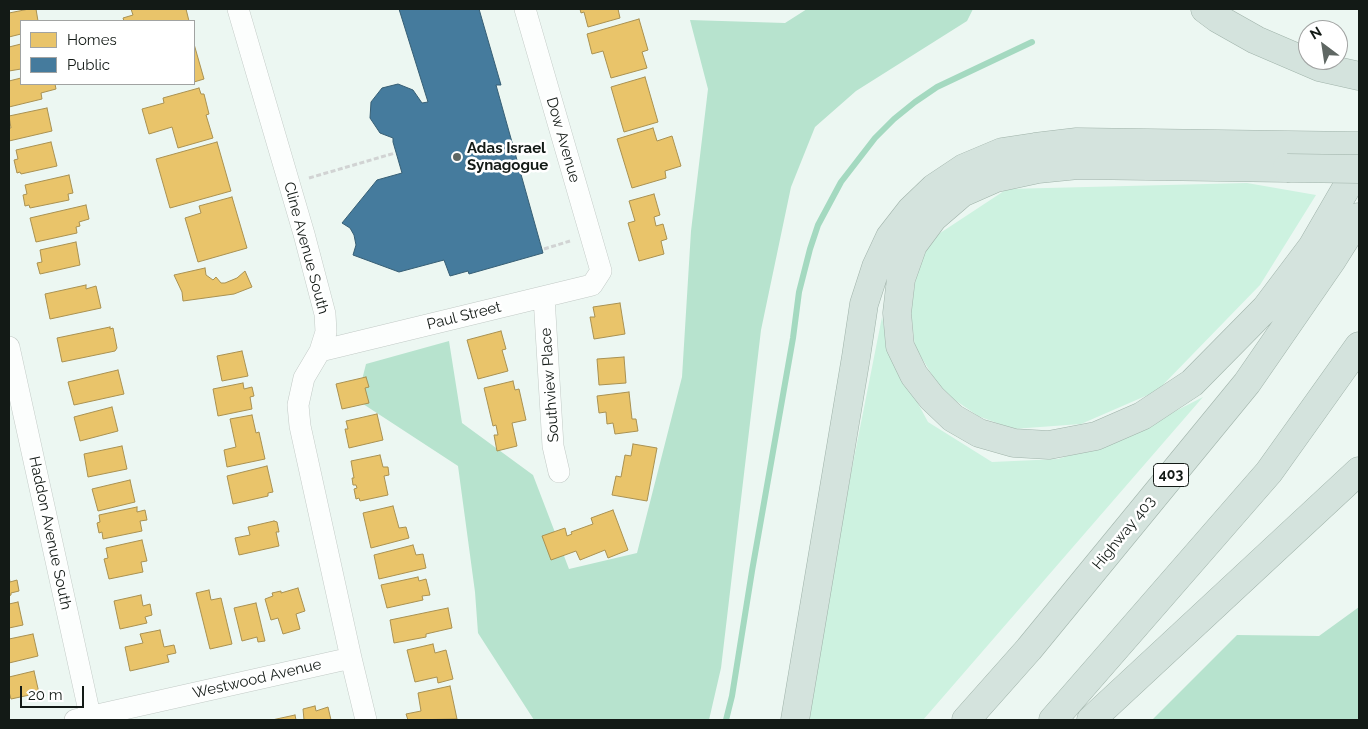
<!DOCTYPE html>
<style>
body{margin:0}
#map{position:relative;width:1368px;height:729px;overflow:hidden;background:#ecf7f2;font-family:Raleway,sans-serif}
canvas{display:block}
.frame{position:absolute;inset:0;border:10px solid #131a16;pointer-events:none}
.legend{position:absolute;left:20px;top:20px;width:175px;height:65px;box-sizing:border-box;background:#fff;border:1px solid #a1a3a2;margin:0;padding:6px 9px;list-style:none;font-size:15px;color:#131a16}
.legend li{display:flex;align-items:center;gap:10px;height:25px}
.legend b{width:25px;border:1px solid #a1a3a2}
.north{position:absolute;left:1298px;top:20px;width:50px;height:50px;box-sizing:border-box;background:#fff;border:1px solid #a1a3a2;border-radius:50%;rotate:329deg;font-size:14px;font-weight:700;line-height:20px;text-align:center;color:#131a16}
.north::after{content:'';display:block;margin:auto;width:18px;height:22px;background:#5f6763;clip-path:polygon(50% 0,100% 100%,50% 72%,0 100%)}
.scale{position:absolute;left:20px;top:686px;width:64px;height:22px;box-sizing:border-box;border:2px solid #131a16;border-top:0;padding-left:6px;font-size:15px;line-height:18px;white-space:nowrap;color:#131a16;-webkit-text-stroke:4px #fff;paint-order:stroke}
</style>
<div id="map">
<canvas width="1368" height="729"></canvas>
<div class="frame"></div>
<ul class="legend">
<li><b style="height:14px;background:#e9c46a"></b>Homes</li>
<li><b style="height:14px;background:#457b9d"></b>Public</li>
</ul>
<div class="north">N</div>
<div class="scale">20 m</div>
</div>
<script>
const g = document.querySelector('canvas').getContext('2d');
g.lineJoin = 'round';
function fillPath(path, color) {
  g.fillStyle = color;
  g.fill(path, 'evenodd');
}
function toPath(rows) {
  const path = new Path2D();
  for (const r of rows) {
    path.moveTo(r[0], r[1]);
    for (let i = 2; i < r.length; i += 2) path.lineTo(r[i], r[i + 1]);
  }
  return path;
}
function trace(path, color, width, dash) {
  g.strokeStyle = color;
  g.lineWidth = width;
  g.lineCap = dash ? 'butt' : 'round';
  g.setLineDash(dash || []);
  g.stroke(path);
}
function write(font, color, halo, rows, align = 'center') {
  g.font = font + ' Raleway,sans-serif';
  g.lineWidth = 5;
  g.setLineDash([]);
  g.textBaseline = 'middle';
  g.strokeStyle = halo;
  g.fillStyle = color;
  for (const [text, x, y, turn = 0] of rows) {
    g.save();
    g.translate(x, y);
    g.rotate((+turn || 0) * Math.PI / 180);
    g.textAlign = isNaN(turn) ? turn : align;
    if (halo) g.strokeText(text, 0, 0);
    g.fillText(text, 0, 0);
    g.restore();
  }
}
const green = toPath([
 [1247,183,1316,195,1260,285,1157,391,1081,424,1013,429,978,416,942,391,915,347,911,312,916,276,928,241,1007,189],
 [882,317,888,348,928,422,992,462,1058,459,1117,441,1203,397,923,720,802,720]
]);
const forest = toPath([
 [807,9,973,9,967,21,856,91,815,127,791,187,761,330,721,668,709,720,534,720,478,633,475,592,458,466,357,400,366,364,449,341,462,423,533,475,569,569,637,553,682,377,691,231,708,89,690,20,785,23],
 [1359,607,1359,720,1152,720,1237,635,1319,636]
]);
const homes = toPath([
 [29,9,36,9,38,21,21,21,21,34,9,37,9,13,29,9],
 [131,9,186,9,189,21,124,21,123,18,133,15,131,9],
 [580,9,618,9,620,18,588,27,584,12,581,13,580,9],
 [639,19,648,50,642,52,647,68,611,78,603,51,592,54,587,34,639,19],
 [21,44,21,69,9,71,9,47,21,44],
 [194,44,204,79,194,82,194,44],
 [645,77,658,122,624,132,611,87,645,77],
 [21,78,21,84,55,84,56,89,41,93,42,99,9,107,9,81,21,78],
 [199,88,201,94,204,94,209,114,206,115,213,138,178,148,172,127,149,134,142,109,164,103,163,98,199,88],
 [47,108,52,131,9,141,9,128,11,128,9,116,47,108],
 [653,128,657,141,672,136,681,166,665,171,666,178,632,188,617,139,653,128],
 [51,142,57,166,21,174,20,172,17,173,14,160,18,159,16,150,51,142],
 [217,142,231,191,170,208,156,159,217,142],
 [69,175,73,193,68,194,69,200,30,208,29,205,25,206,23,195,27,194,25,185,69,175],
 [654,194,660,215,654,217,656,226,663,224,667,239,661,241,664,254,639,261,628,223,635,221,629,201,654,194],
 [232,197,247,248,198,262,185,218,201,213,199,206,232,197],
 [86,205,89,219,79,222,80,226,76,227,77,233,36,242,30,218,86,205],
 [76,242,80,265,40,274,37,263,42,262,40,250,76,242],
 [205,268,206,275,213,280,216,277,221,283,225,283,237,278,245,271,252,287,234,294,183,301,182,292,174,275,205,268],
 [86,285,86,289,96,286,101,308,50,319,45,294,86,285],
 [620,303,625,334,594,339,590,317,595,317,593,307,620,303],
 [110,327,110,329,113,328,117,348,115,351,62,362,57,338,110,327],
 [501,331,506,349,502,350,508,371,478,379,467,340,501,331],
 [242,351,248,376,222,381,217,356,242,351],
 [624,357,626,383,599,385,597,359,624,357],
 [118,370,124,394,74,405,68,382,118,370],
 [366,377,369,387,365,388,369,403,342,409,336,384,366,377],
 [513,381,515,390,519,389,526,420,512,423,517,446,497,451,494,435,498,435,496,425,493,426,484,388,513,381],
 [243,383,244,389,252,387,254,396,250,397,252,409,218,416,213,389,243,383],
 [629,392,632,419,636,419,638,431,615,434,613,423,607,424,606,412,599,413,597,396,629,392],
 [112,407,118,431,80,441,74,417,112,407],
 [377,414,383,440,349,448,345,429,348,429,346,421,377,414],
 [252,415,256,433,259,432,265,459,227,467,224,450,236,447,230,419,252,415],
 [633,444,657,448,647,501,612,495,616,476,621,477,625,455,631,456,633,444],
 [122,446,127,469,88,477,84,454,122,446],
 [380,455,383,467,388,467,389,475,384,476,388,495,360,501,359,498,356,499,354,489,357,488,356,485,353,485,352,478,354,478,351,461,380,455],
 [267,466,273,492,268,493,268,496,233,504,227,476,267,466],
 [130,480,135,502,98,511,92,489,130,480],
 [393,506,399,528,406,527,409,538,371,548,363,513,393,506],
 [137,507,137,512,145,510,147,520,140,521,142,531,103,539,102,532,99,533,97,523,100,522,99,515,137,507],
 [613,510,628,550,608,558,605,550,580,560,576,551,551,560,542,536,565,528,567,536,572,534,571,532,593,524,591,518,613,510],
 [274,521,277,522,279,532,276,532,279,546,239,555,235,538,250,535,248,527,274,521],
 [142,540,147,561,141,562,143,572,109,579,104,559,108,558,106,548,142,540],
 [413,545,416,555,423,554,426,568,379,579,374,555,413,545],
 [9,576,10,582,17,580,19,591,11,593,11,595,9,596,9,576],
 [418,577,419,581,426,579,430,595,422,596,423,600,387,608,381,585,418,577],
 [298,588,305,611,296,614,300,629,283,634,278,618,271,620,265,599,273,596,272,593,281,591,281,593,298,588],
 [209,590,211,600,221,598,232,644,210,649,196,593,209,590],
 [141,595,143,606,150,604,152,615,145,617,147,623,120,629,114,601,141,595],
 [18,602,23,625,9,628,9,604,18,602],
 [256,603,265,641,258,642,257,637,242,641,234,608,256,603],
 [448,608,452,628,426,634,426,637,394,643,390,620,448,608],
 [160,630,164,647,174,645,176,653,167,655,169,662,130,671,125,647,143,643,140,634,160,630],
 [33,634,38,656,9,663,9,639,33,634],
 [433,644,435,653,446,650,453,679,438,683,437,677,415,682,407,650,433,644],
 [34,671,39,693,11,699,9,692,9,677,34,671],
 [450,686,457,719,408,720,406,714,421,711,418,693,450,686],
 [315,706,316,711,328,707,331,720,304,720,303,709,315,706],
 [295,715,296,720,272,720,295,715]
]);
const public = toPath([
 [399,9,479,9,501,85,496,85,543,253,469,274,468,271,450,276,444,260,399,272,353,255,356,245,354,235,350,228,342,223,377,180,402,173,393,142,393,138,380,133,370,118,371,102,382,88,398,84,413,90,422,103,428,102,399,9]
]);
const stream = toPath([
 [726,720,732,696,752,571,793,338,799,292,810,249,818,225,841,182,875,138,894,119,915,102,937,87,1032,42]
]);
const path = toPath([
 [309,178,395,153],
 [544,249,570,241]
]);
const street = toPath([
 [238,9,304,234,325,314,326,332,320,351,304,378,298,405,300,426,351,658,366,720],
 [544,297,553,446,559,472],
 [9,347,91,720],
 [320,351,592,285,601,271,525,9],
 [75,720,351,658]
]);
const highway = toPath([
 [1205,9,1217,18,1256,40,1319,67,1359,76],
 [1287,168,1078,165,1038,169,996,178,962,193,933,218,913,245,901,279,897,313,900,346,914,375,932,398,953,418,979,433,1014,443,1049,445,1096,436,1142,416,1192,383,1266,308,1312,247,1359,166],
 [795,720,856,357,864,304,876,267,890,237,911,210,934,188,964,168,1002,152,1035,147,1077,142,1359,146],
 [966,720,1029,649,1247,383,1332,260,1359,217],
 [1053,720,1269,472,1359,346],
 [1091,720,1359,471]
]);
const highwayBridge = toPath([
 [1287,168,1359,169]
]);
const markers = [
 [457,157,5,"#5f6763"]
];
const shields = [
 [1171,475,35]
];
const shieldNames = [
 ["403",1171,475]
];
const streetNames = [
 ["Dow Avenue",563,140,74],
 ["Cline Avenue South",306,248,75],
 ["Paul Street",464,316,-14],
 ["Southview Place",550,385,-94],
 ["Haddon Avenue South",50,533,78],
 ["Highway 403",1124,533,-51],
 ["Westwood Avenue",257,679,-13]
];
const poiNames = [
 ["Adas Israel",467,148],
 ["Synagogue",467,165]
];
fillPath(green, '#cdf2e0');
fillPath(forest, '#b7e3ce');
fillPath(homes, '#e9c46a');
trace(homes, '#a99151', 1);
fillPath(public, '#457b9d');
trace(public, '#365e74', 1);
trace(stream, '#a4d9c0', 6);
trace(street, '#c2cac6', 22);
trace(highway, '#a0b3aa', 29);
trace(path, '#d1d3d3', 3, [5, 2.5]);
trace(street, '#fcfefd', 21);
trace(highway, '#d4e3dd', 28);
trace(highwayBridge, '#a0b3aa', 29, []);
trace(highwayBridge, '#d4e3dd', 28);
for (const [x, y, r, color] of markers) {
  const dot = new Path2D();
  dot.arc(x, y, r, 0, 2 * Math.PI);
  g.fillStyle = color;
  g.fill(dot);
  trace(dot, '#fff', 2);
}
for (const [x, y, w] of shields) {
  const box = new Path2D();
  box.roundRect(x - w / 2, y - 11.5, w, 23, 4);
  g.fillStyle = '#fff';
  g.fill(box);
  trace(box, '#131a16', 1);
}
write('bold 14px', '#131a16', null, shieldNames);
write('15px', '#131a16', '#fff', streetNames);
write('bold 15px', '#131a16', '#fff', poiNames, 'left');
</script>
